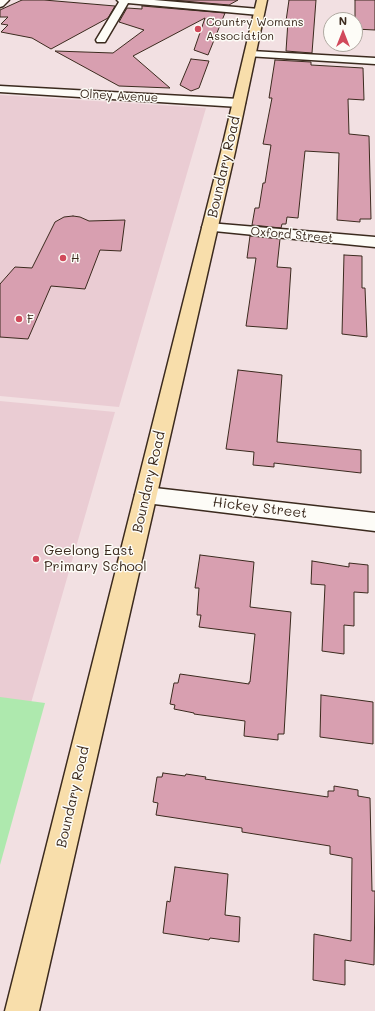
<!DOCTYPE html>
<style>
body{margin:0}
#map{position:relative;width:375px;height:1011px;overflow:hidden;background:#f2e0e2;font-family:Mali,sans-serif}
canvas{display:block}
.north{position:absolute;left:323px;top:12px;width:40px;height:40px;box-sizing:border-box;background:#fdfcf7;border:1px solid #afa8a0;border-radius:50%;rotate:0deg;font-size:11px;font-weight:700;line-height:16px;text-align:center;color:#3b2a1e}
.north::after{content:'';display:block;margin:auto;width:14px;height:18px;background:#d1495b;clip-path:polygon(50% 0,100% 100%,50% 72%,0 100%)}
</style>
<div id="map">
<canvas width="375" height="1011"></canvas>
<div class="north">N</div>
</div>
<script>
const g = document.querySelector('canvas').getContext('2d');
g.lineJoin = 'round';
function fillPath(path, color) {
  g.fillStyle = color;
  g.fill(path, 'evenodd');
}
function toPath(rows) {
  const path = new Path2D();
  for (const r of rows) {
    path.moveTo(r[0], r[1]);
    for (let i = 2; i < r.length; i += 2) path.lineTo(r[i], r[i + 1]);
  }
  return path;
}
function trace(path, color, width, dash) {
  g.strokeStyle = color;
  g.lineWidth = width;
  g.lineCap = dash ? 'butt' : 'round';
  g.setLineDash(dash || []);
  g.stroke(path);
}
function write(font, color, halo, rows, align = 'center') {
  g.font = font + ' Mali,sans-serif';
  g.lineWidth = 3;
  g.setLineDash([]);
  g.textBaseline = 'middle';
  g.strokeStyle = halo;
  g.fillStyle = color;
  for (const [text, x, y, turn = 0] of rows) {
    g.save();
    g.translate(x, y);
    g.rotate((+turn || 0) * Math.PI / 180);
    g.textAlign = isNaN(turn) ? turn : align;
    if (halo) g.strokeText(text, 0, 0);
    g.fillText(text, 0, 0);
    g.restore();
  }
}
const built = toPath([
 [0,95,206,108,119,407,0,396],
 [0,401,115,412,29,710,0,706]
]);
const green = toPath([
 [0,697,45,703,0,865]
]);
const building = toPath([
 [22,0,44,0,115,6,108,18,51,49,32,38,1,32,8,25,1,24,8,17,0,17,0,10,22,0],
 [172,0,238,0,229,5,172,0],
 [289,0,316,0,312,53,286,51,288,21,286,21,289,0],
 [355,0,375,0,375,30,355,29,355,0],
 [142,6,225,13,208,55,194,50,205,18,133,56,170,88,119,86,55,51,113,53,144,30,119,22,127,8,142,9,142,6],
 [191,59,209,61,199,88,191,91,180,85,191,59],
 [275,60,311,62,311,65,363,68,364,100,348,99,349,134,369,136,371,219,360,219,360,222,337,220,339,153,305,151,298,218,287,217,286,224,282,224,281,228,252,225,255,208,259,208,263,183,265,183,271,145,263,144,272,98,269,98,275,60],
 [73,216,80,217,89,221,125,220,121,251,100,250,85,289,51,286,28,339,0,337,0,284,15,267,32,268,55,222,64,217,73,216],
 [250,236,280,239,277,267,291,268,287,329,246,326,256,258,247,258,250,236],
 [344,255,362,256,362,288,365,288,367,337,342,334,344,255],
 [238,370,282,375,277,442,361,450,361,473,274,463,274,467,253,465,254,452,226,449,238,370],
 [200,555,254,562,250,607,291,612,284,734,278,734,278,740,244,736,245,721,194,714,194,713,174,709,175,705,170,704,174,683,178,683,180,674,249,684,249,682,250,682,255,634,199,627,201,615,197,615,199,588,195,588,200,555],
 [312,561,349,567,349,563,368,565,368,593,354,592,354,626,344,625,344,654,322,651,325,585,311,584,312,561],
 [321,695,373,702,373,744,320,737,321,695],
 [163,773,185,776,186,774,206,777,205,779,328,797,328,791,334,791,334,786,358,790,358,796,370,798,372,891,375,891,374,965,345,960,345,985,313,980,314,934,351,941,352,858,330,854,330,846,242,832,242,828,156,815,158,803,153,802,157,777,162,777,163,773],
 [175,867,228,874,225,915,240,917,239,942,210,938,209,940,163,933,167,901,170,902,175,867]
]);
const minor = toPath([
 [0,0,9,0,3,6,0,7,0,0],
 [117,0,154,0,259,9,264,12,259,15,128,3,105,42,97,42,96,40,119,2,117,0],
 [251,51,375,58,375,64,247,56,246,54,251,51],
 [0,86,239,99,243,101,245,103,243,105,239,107,0,92,0,86],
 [209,223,375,237,375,247,204,230,202,227,204,224,209,223],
 [146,487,375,513,375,531,146,503,138,501,135,495,138,489,146,487]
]);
const major = toPath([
 [257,0,267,0,235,152,39,1011,5,1011,221,152,257,0]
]);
const markers = [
 [198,29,4,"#d1495b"],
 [63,258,4,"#d1495b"],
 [19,319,4,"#d1495b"],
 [36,559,4,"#d1495b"]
];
const farPoinames = [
 ["Country Womans",206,22],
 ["Association",206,36],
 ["H",71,258],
 ["F",27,319]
];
const farStreetnames = [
 ["Olney Avenue",119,96,3],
 ["Oxford Street",292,235,5]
];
const streetNames = [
 ["Boundary Road",224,167,-77],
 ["Boundary Road",149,482,-77],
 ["Hickey Street",260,508,7],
 ["Boundary Road",73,797,-77]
];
const poiNames = [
 ["Geelong East",44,551],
 ["Primary School",44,567]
];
fillPath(built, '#eaccd3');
fillPath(green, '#aee9ae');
fillPath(building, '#d89fb0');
trace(building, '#3b2a1e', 1);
trace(minor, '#3b2a1e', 3);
trace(major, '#3b2a1e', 3);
fillPath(minor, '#fdfcf7');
fillPath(major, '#f8deab');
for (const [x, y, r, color] of markers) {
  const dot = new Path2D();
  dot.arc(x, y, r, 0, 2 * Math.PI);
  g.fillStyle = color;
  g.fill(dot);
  trace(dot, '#fdfcf7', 1.5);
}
write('12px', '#3b2a1e', '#fdfcf7', farPoinames, 'left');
write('12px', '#3b2a1e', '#fdfcf7', farStreetnames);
write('14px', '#3b2a1e', '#fdfcf7', streetNames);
write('14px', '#3b2a1e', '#fdfcf7', poiNames, 'left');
</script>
